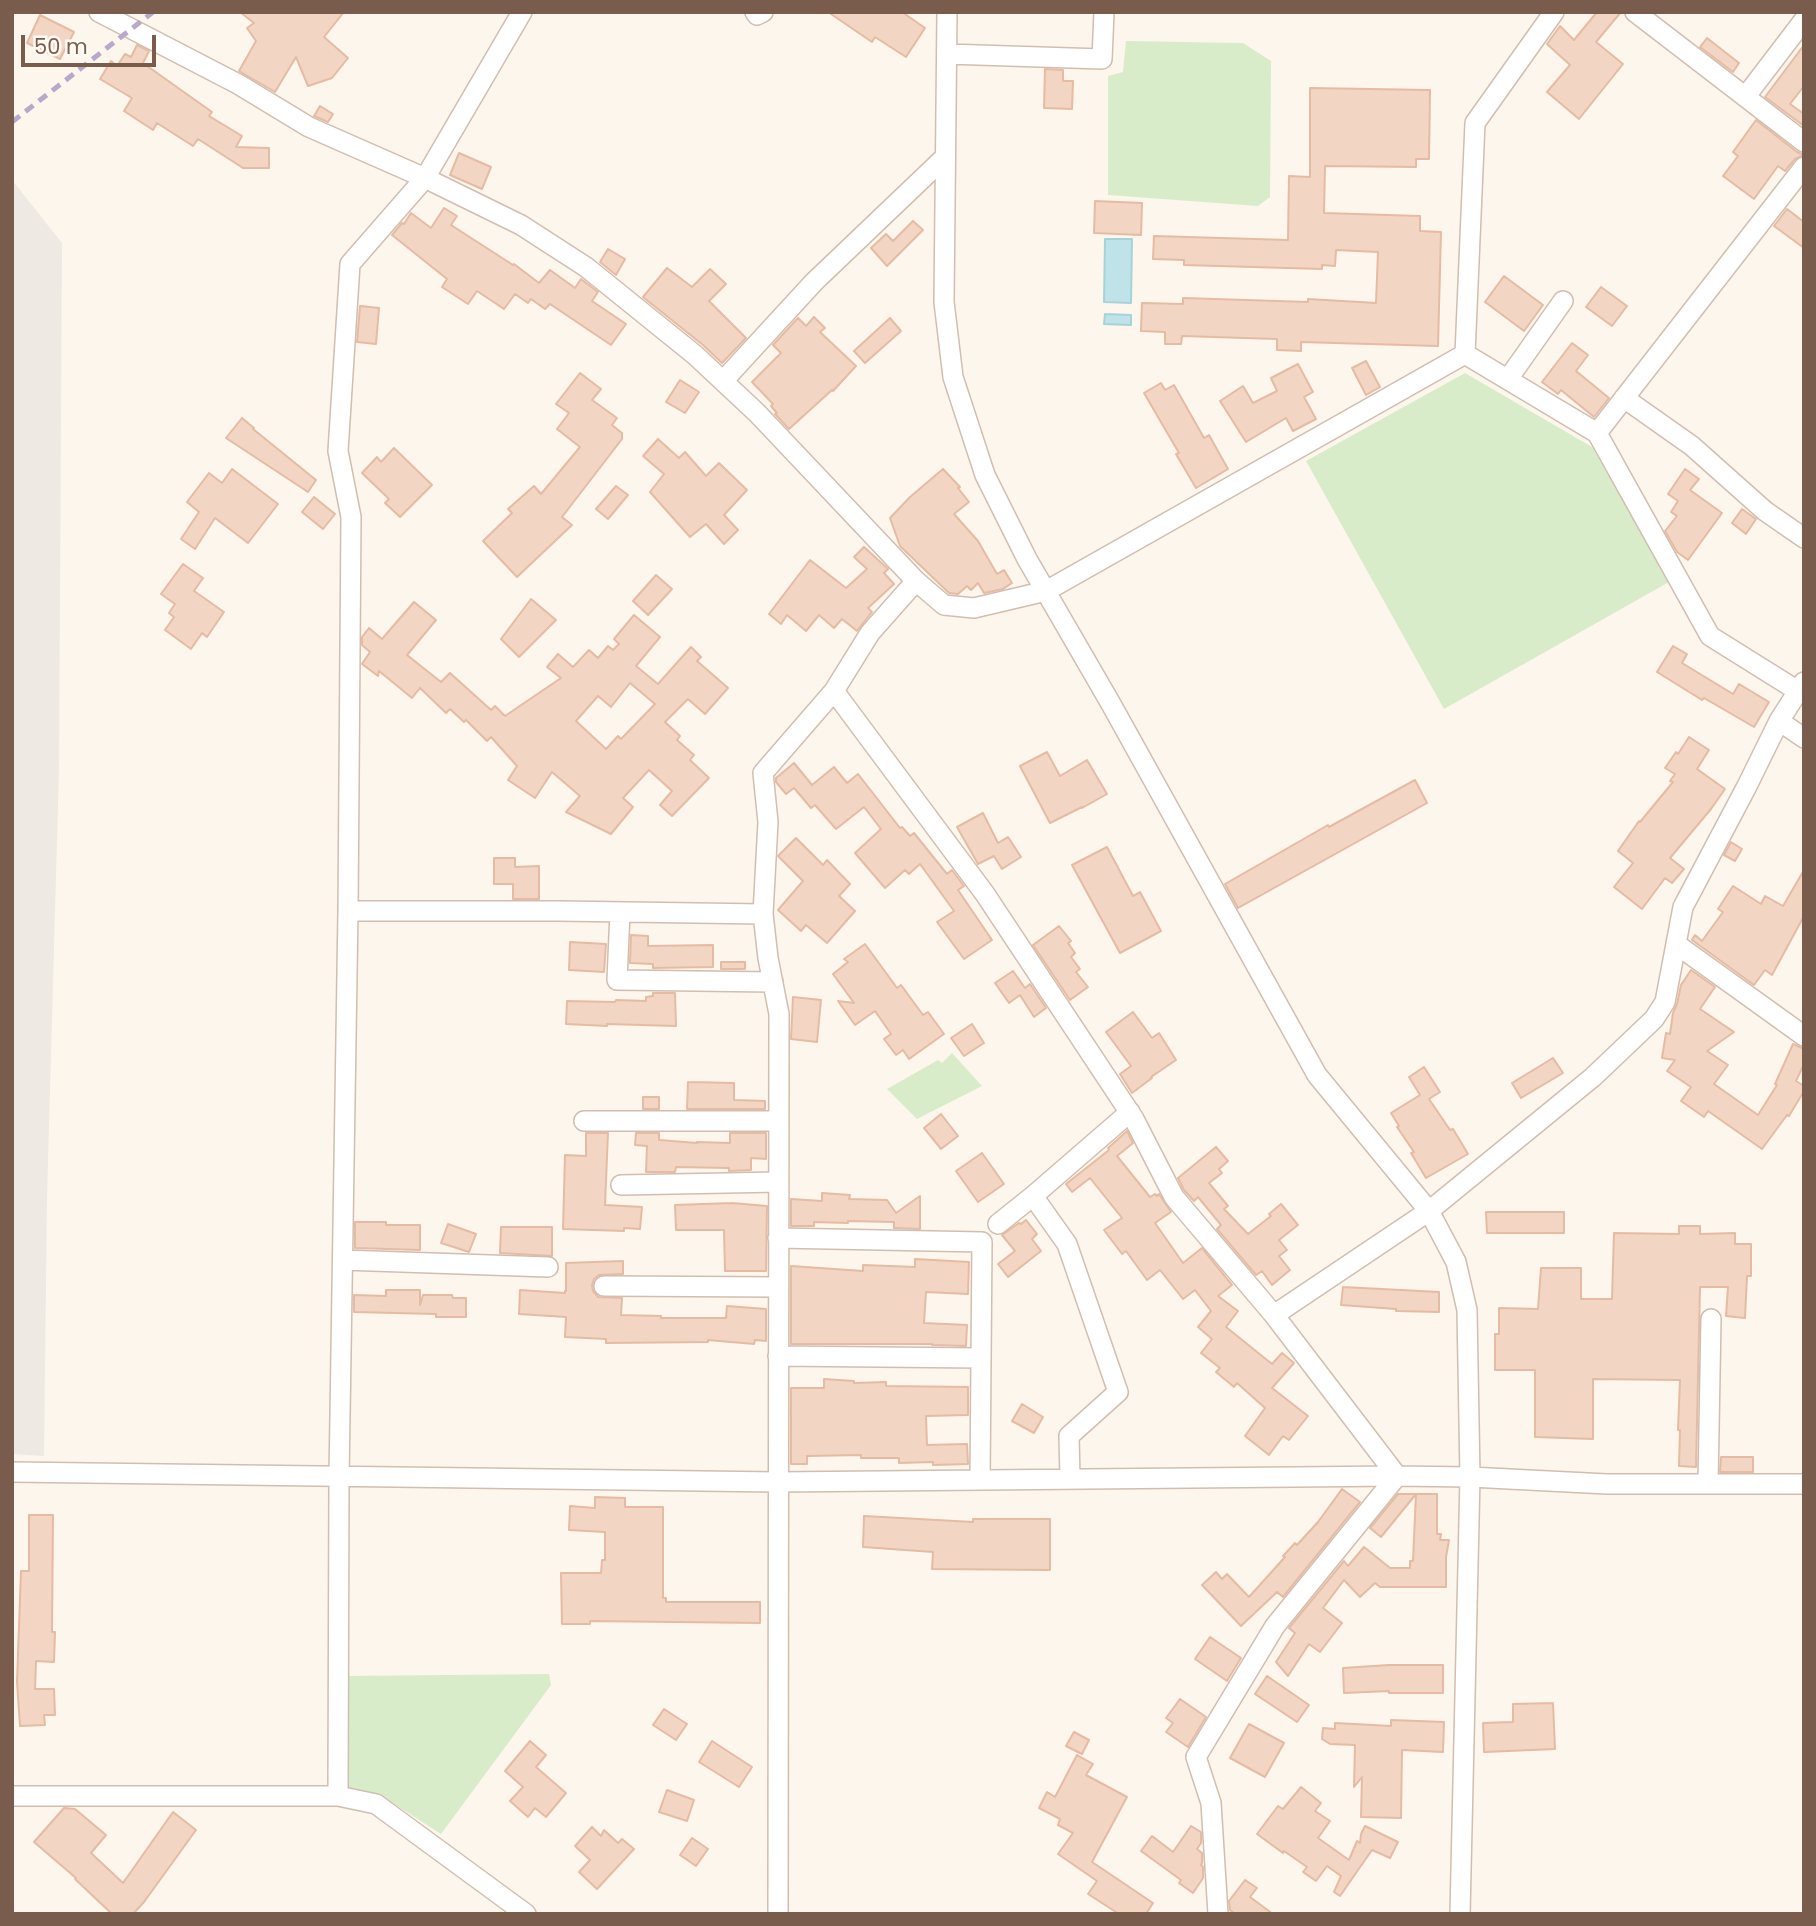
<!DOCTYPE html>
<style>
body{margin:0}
#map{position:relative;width:1816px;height:1926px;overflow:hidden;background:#fdf6ec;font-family:Poppins,sans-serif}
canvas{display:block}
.frame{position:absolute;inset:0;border:14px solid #7a5c4d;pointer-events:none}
.scale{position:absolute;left:21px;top:35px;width:135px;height:32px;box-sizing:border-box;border:4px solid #7a5c4d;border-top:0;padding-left:9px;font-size:21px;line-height:24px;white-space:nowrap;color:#7a5c4d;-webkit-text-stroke:5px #fffaf3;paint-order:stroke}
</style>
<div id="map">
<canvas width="1816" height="1926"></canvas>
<div class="frame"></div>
<div class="scale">50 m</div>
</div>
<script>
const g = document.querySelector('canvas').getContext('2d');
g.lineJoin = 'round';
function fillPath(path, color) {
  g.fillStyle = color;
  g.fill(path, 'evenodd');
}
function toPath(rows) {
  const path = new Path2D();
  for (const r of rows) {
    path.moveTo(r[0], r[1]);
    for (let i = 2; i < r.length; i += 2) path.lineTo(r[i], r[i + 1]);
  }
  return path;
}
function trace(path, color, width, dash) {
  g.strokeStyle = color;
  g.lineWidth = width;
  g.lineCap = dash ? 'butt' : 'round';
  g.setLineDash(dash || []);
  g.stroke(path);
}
const industrial = toPath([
 [12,180,62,243,59,769,47,1197,44,1456,12,1454]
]);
const green = toPath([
 [1126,41,1243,43,1271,61,1270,197,1258,206,1108,195,1108,76,1123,72],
 [1465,373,1592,447,1669,582,1444,709,1306,461],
 [952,1053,982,1086,917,1119,887,1089,938,1060,942,1063],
 [549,1674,551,1685,441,1834,382,1796,348,1789,345,1676]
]);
const water = toPath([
 [1105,239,1132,239,1131,303,1104,302,1105,239],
 [1105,314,1131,315,1131,325,1104,324,1105,314]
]);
const building = toPath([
 [240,12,344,12,324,37,348,58,332,78,308,86,296,57,275,92,239,71,256,41,247,28,254,23,240,12],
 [828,12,902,12,925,28,906,57,875,37,872,42,828,12],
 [1597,12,1621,12,1596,42,1623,64,1579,119,1547,92,1570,65,1547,44,1560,26,1574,40,1597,12],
 [40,15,74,32,60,59,27,43,40,15],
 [1707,38,1739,63,1733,72,1700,47,1707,38],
 [137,45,149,51,143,63,212,112,209,116,242,136,236,147,269,148,269,168,243,168,198,139,193,146,157,123,153,130,124,111,132,98,100,79,111,61,117,66,125,54,131,57,137,45],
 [1804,45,1804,86,1790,104,1804,114,1804,126,1765,97,1804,45],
 [1045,69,1063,70,1063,81,1073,81,1072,109,1044,108,1045,69],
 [1310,88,1430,90,1429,159,1416,159,1416,167,1325,166,1324,213,1420,216,1420,231,1441,232,1438,346,1301,342,1301,351,1277,350,1277,339,1182,336,1181,344,1165,344,1165,332,1141,331,1142,303,1183,304,1183,298,1308,302,1308,299,1376,303,1378,252,1336,250,1335,266,1322,265,1322,269,1184,265,1184,260,1153,259,1154,236,1288,240,1289,176,1310,177,1310,88],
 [320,106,333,114,328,122,314,116,320,106],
 [1756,120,1797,152,1804,155,1795,159,1785,171,1778,166,1754,199,1723,176,1738,156,1733,152,1756,120],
 [459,153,491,167,482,189,450,175,459,153],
 [1095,201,1142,203,1141,235,1094,233,1095,201],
 [444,208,457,216,451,225,513,265,514,264,539,283,550,270,575,288,581,279,598,292,592,301,626,324,611,345,550,304,545,309,531,299,528,303,515,294,504,309,477,291,468,304,442,287,447,279,392,235,402,223,404,224,411,213,431,228,444,208],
 [1787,209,1804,222,1804,248,1774,226,1787,209],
 [913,221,923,230,887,266,871,248,886,234,893,241,913,221],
 [608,249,625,259,616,275,600,262,608,249],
 [667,268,692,287,710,269,726,284,709,301,746,338,722,363,703,345,643,297,667,268],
 [1504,276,1543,305,1524,331,1485,302,1504,276],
 [1601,287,1627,306,1612,326,1586,307,1601,287],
 [360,306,379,308,376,344,357,342,360,306],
 [814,317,825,328,820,332,856,366,833,391,832,390,789,429,775,414,777,413,771,406,773,404,752,382,781,353,773,345,798,318,806,326,814,317],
 [890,318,901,331,865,363,854,351,890,318],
 [1572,343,1588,355,1576,371,1609,398,1594,417,1561,390,1558,394,1542,382,1572,343],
 [1366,361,1380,387,1366,395,1352,368,1366,361],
 [1298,364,1313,392,1304,397,1316,419,1293,431,1286,418,1246,442,1220,401,1243,386,1253,403,1277,391,1271,378,1298,364],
 [580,373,601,389,592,400,617,418,612,425,622,433,622,439,562,517,572,525,517,577,483,541,512,513,508,509,534,486,541,494,580,447,557,429,569,413,556,404,580,373],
 [680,380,699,392,685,413,666,402,680,380],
 [1161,383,1165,390,1174,385,1204,438,1209,435,1228,469,1196,488,1176,454,1179,453,1144,393,1161,383],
 [242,418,254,428,253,429,316,480,308,492,226,438,242,418],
 [658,439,679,458,685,452,706,476,719,463,747,490,724,515,738,530,724,544,706,524,690,537,650,492,664,474,643,456,658,439],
 [394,448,432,485,400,517,385,503,389,499,362,473,377,457,381,462,394,448],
 [232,469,278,504,248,543,215,518,195,549,181,539,199,512,187,502,209,473,222,483,232,469],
 [943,469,960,487,958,488,969,502,954,514,978,541,997,574,1004,570,1012,583,1003,589,984,593,978,583,971,590,967,586,958,594,949,593,900,546,890,518,910,497,943,469],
 [1685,469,1699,479,1690,490,1722,513,1688,560,1677,552,1665,531,1677,516,1671,512,1678,501,1668,494,1685,469],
 [616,486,628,495,608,519,596,509,616,486],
 [314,497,335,514,323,529,302,512,314,497],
 [1742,509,1756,519,1746,534,1732,523,1742,509],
 [864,547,888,569,884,573,894,584,868,608,872,612,857,631,842,619,834,628,819,615,806,631,787,615,781,624,769,614,810,560,846,588,867,569,854,557,864,547],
 [183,564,203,578,194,591,224,612,207,637,202,633,191,649,165,630,174,617,169,613,175,604,161,594,183,564],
 [656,575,672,589,648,615,633,601,656,575],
 [531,599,556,620,519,657,501,639,531,599],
 [414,602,436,620,407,655,441,682,450,673,491,710,495,706,505,716,561,678,547,667,558,654,573,667,589,650,598,658,608,646,613,650,619,644,614,639,634,615,660,637,636,666,658,684,691,647,701,657,697,661,728,688,705,714,688,699,665,722,680,736,677,740,694,755,690,760,709,778,672,816,660,805,672,791,649,770,623,798,633,807,611,834,566,812,580,796,552,772,535,798,508,780,517,766,491,737,487,741,466,720,464,722,450,709,446,713,420,688,412,698,379,671,378,676,362,664,370,652,362,645,362,637,369,628,382,639,414,602],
 [630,683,655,704,621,739,618,736,606,749,576,721,598,696,611,707,630,683],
 [1673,646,1687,654,1682,663,1733,694,1739,684,1769,702,1754,727,1704,698,1702,700,1657,672,1673,646],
 [1689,737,1709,750,1697,769,1725,789,1711,809,1670,858,1684,869,1672,883,1665,878,1642,909,1614,887,1633,863,1618,851,1639,821,1640,822,1673,782,1670,781,1675,774,1665,768,1676,752,1678,754,1689,737],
 [1047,752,1060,776,1087,760,1107,794,1082,808,1082,807,1050,823,1020,766,1047,752],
 [794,763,812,785,834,767,847,783,858,774,900,828,902,827,910,836,914,833,947,874,952,870,964,886,958,890,992,940,964,959,937,922,954,911,920,864,909,874,905,870,885,888,855,853,881,829,864,807,836,829,815,805,811,808,794,788,786,794,776,782,776,778,794,763],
 [1415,780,1427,803,1238,908,1225,884,1328,825,1329,827,1415,780],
 [983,813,998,843,1008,837,1021,857,1002,869,994,856,978,864,957,827,983,813],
 [796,838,823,865,827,860,850,884,839,896,855,911,827,943,806,925,801,931,778,910,803,881,778,856,796,838],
 [1731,842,1742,849,1735,861,1724,855,1731,842],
 [1107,847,1133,896,1140,892,1161,931,1120,953,1072,865,1107,847],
 [494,858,515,858,515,867,539,866,539,899,513,899,513,884,494,884,494,858],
 [1804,870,1804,916,1772,975,1765,970,1754,985,1692,940,1695,935,1702,941,1723,912,1718,909,1733,886,1761,904,1765,896,1783,906,1804,870],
 [1059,926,1071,941,1068,943,1075,953,1071,957,1080,969,1076,972,1088,987,1070,1000,1033,945,1059,926],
 [631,935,648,936,648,946,713,945,713,967,653,968,653,964,630,963,631,935],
 [570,942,606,944,604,972,569,970,570,942],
 [865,944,897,988,901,985,923,1015,928,1012,944,1034,909,1059,903,1050,896,1055,884,1039,891,1034,875,1011,855,1025,838,1001,854,1003,833,974,848,962,844,959,865,944],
 [721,962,745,962,745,969,721,969,721,962],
 [1691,970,1715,987,1700,1009,1734,1032,1707,1051,1728,1065,1714,1084,1758,1115,1777,1085,1775,1084,1793,1044,1804,1049,1804,1064,1796,1081,1804,1086,1804,1091,1789,1116,1787,1115,1762,1149,1708,1111,1704,1117,1681,1101,1691,1087,1667,1071,1675,1060,1662,1058,1666,1033,1670,1034,1673,1013,1677,1004,1681,985,1691,970],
 [1013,971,1025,988,1030,984,1046,1008,1034,1017,1020,995,1009,1003,995,983,1013,971],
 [653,993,675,993,676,1026,607,1024,607,1026,566,1024,567,1001,615,1002,616,1000,646,1001,646,997,653,996,653,993],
 [793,997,821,1000,817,1042,791,1039,793,997],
 [1133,1012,1152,1038,1159,1033,1176,1060,1151,1077,1152,1078,1132,1093,1120,1074,1131,1066,1106,1032,1133,1012],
 [972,1024,984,1043,964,1056,951,1038,972,1024],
 [1553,1058,1563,1073,1521,1098,1512,1083,1553,1058],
 [1424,1067,1440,1092,1429,1099,1450,1130,1453,1129,1468,1154,1426,1178,1411,1153,1414,1152,1397,1127,1399,1126,1391,1113,1420,1095,1409,1077,1424,1067],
 [688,1082,734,1083,734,1100,765,1101,765,1109,687,1109,688,1082],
 [643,1097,659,1097,659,1109,643,1109,643,1097],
 [941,1114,958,1136,941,1149,924,1128,941,1114],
 [1127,1131,1133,1143,1117,1156,1150,1197,1155,1194,1157,1196,1159,1194,1171,1212,1155,1223,1183,1263,1202,1248,1232,1285,1218,1296,1238,1311,1226,1327,1272,1364,1282,1353,1294,1363,1272,1388,1308,1416,1289,1440,1283,1436,1269,1455,1245,1436,1265,1408,1237,1383,1234,1387,1216,1372,1220,1368,1201,1353,1212,1339,1198,1327,1211,1311,1195,1290,1183,1299,1160,1270,1147,1280,1126,1251,1122,1254,1104,1230,1122,1218,1090,1178,1072,1192,1066,1184,1109,1150,1108,1148,1127,1131],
 [586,1133,608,1133,605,1205,642,1207,640,1229,624,1228,624,1231,563,1229,565,1155,586,1156,586,1133],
 [636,1133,659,1133,659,1140,697,1143,697,1142,730,1143,730,1133,766,1133,766,1159,751,1158,751,1170,729,1171,729,1168,676,1167,675,1172,646,1172,647,1146,635,1145,636,1133],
 [1216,1147,1228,1161,1219,1169,1222,1173,1209,1183,1228,1206,1224,1209,1248,1234,1271,1216,1269,1214,1281,1204,1298,1225,1279,1240,1287,1250,1279,1256,1290,1270,1272,1285,1262,1271,1256,1275,1217,1229,1221,1225,1198,1197,1194,1201,1184,1190,1178,1178,1216,1147],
 [982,1153,1004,1184,978,1202,956,1171,982,1153],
 [822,1193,850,1195,849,1199,887,1200,896,1213,920,1196,920,1229,894,1228,894,1222,848,1221,848,1223,814,1222,814,1226,791,1226,791,1199,822,1201,822,1193],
 [732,1203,767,1206,766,1271,725,1271,724,1230,676,1230,675,1205,732,1203],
 [1486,1212,1564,1212,1564,1233,1487,1233,1486,1212],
 [1026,1220,1037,1234,1032,1239,1041,1251,1008,1277,998,1264,1015,1251,1002,1235,1019,1223,1021,1224,1026,1220],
 [355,1222,386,1222,386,1225,420,1225,420,1250,355,1248,355,1222],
 [448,1224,476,1234,469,1252,441,1243,448,1224],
 [1679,1226,1700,1226,1700,1234,1735,1233,1735,1244,1751,1244,1751,1276,1747,1276,1745,1318,1726,1316,1728,1287,1700,1287,1696,1467,1679,1466,1680,1430,1678,1430,1680,1380,1593,1379,1593,1439,1535,1437,1535,1370,1495,1370,1495,1334,1499,1334,1499,1308,1538,1309,1541,1268,1581,1268,1581,1299,1612,1299,1614,1233,1679,1234,1679,1226],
 [501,1227,552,1227,552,1256,500,1253,501,1227],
 [915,1259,969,1262,968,1294,926,1292,924,1323,967,1325,966,1346,932,1345,932,1344,791,1344,791,1266,863,1271,863,1265,915,1267,915,1259],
 [623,1261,623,1274,599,1275,594,1279,592,1285,593,1291,598,1297,622,1298,621,1315,661,1316,661,1318,726,1318,727,1306,766,1309,766,1341,755,1340,754,1344,708,1340,708,1342,606,1343,606,1339,565,1337,566,1317,519,1314,520,1290,565,1293,565,1291,566,1291,566,1263,623,1261],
 [1343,1287,1439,1292,1439,1312,1396,1311,1396,1309,1341,1305,1343,1287],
 [386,1290,420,1290,420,1305,423,1295,452,1295,453,1298,466,1298,466,1317,436,1317,436,1314,354,1312,354,1295,386,1296,386,1290],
 [824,1379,854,1381,854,1383,886,1382,886,1386,968,1387,968,1415,926,1416,927,1445,967,1444,968,1464,933,1465,933,1462,899,1463,899,1458,861,1458,861,1455,807,1456,807,1464,791,1464,791,1388,824,1388,824,1379],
 [1022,1404,1043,1417,1034,1433,1012,1421,1022,1404],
 [1721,1457,1753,1457,1753,1472,1720,1472,1721,1457],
 [1342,1489,1360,1502,1283,1597,1277,1592,1241,1626,1202,1585,1216,1572,1222,1579,1227,1574,1249,1597,1285,1557,1283,1556,1295,1543,1297,1545,1318,1522,1342,1489],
 [1398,1494,1416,1494,1381,1537,1370,1528,1398,1494],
 [1416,1494,1437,1494,1437,1534,1441,1534,1440,1540,1449,1540,1446,1557,1446,1587,1380,1587,1375,1583,1360,1597,1344,1580,1323,1608,1342,1623,1320,1652,1309,1644,1288,1676,1276,1662,1295,1633,1289,1628,1344,1561,1348,1566,1364,1547,1390,1568,1410,1568,1410,1561,1413,1561,1416,1494],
 [595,1497,625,1498,625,1507,663,1507,663,1598,666,1598,666,1602,760,1602,760,1623,590,1621,590,1624,562,1624,561,1573,601,1573,602,1560,605,1560,605,1532,569,1530,570,1506,595,1508,595,1497],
 [29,1515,53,1515,52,1632,55,1632,54,1662,36,1661,35,1689,54,1689,55,1715,44,1715,45,1725,20,1726,17,1682,21,1571,29,1571,29,1515],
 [864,1516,973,1522,973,1519,1050,1519,1050,1570,932,1569,933,1552,863,1547,864,1516],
 [1210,1637,1241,1658,1227,1681,1195,1659,1210,1637],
 [1389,1665,1443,1665,1443,1693,1389,1693,1389,1691,1344,1693,1343,1668,1389,1665],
 [1267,1676,1309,1705,1297,1722,1255,1694,1267,1676],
 [1180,1699,1206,1717,1188,1747,1166,1732,1173,1723,1166,1718,1180,1699],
 [1553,1703,1555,1749,1484,1752,1483,1723,1513,1722,1513,1704,1553,1703],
 [664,1709,687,1724,676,1740,653,1725,664,1709],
 [1391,1720,1444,1722,1443,1752,1402,1750,1401,1818,1361,1817,1362,1777,1354,1787,1355,1745,1330,1744,1322,1739,1323,1728,1335,1729,1335,1723,1391,1726,1391,1720],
 [1249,1724,1284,1743,1265,1777,1230,1758,1249,1724],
 [1074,1732,1089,1740,1082,1754,1066,1746,1074,1732],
 [530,1741,546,1755,536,1767,566,1793,546,1817,535,1808,528,1817,510,1801,523,1787,505,1771,530,1741],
 [712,1741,752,1767,739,1787,699,1762,712,1741],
 [1077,1755,1093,1764,1086,1775,1127,1797,1092,1862,1153,1903,1146,1914,1119,1914,1088,1894,1097,1881,1058,1854,1073,1833,1058,1825,1060,1819,1039,1808,1047,1792,1055,1797,1077,1755],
 [1301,1787,1321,1803,1315,1811,1330,1821,1318,1838,1349,1860,1357,1841,1360,1843,1361,1834,1365,1826,1398,1842,1390,1858,1372,1850,1340,1896,1334,1892,1341,1876,1327,1866,1316,1881,1303,1872,1307,1867,1284,1851,1283,1853,1257,1834,1278,1806,1283,1809,1301,1787],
 [667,1790,694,1800,687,1821,659,1812,667,1790],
 [64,1808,75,1809,106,1835,91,1853,123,1883,173,1812,196,1830,144,1902,133,1914,112,1914,75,1879,76,1878,34,1842,64,1808],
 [1191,1826,1201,1832,1201,1843,1197,1849,1202,1853,1202,1863,1201,1865,1203,1867,1203,1878,1193,1893,1179,1883,1181,1880,1141,1851,1152,1836,1173,1852,1191,1826],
 [592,1827,601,1836,604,1830,618,1843,622,1839,634,1849,597,1889,579,1872,590,1860,575,1846,592,1827],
 [692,1838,708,1849,696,1866,680,1855,692,1838],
 [1245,1880,1257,1888,1250,1897,1273,1914,1235,1914,1230,1910,1229,1901,1245,1880]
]);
const minor = toPath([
 [99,12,238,84,309,127,425,178,521,225,586,267,695,355,757,413,916,581,944,605,974,608,1046,591,1465,354,1597,433,1710,636,1798,691],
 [755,12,757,15,763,12],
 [947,12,944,302,953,377,985,475,1027,559,1111,704,1317,1075,1429,1211,1456,1262,1467,1310,1470,1477,1460,1914],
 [1635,12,1804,142],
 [947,54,1102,59,1104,12],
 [1746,96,1804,20],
 [1465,354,1475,123,1554,12],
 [1508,379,1563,301],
 [723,381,814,282,945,157],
 [1624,398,1692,446,1765,511,1804,538],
 [1597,433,1804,167],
 [834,691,985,894,1134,1119,1174,1197,1274,1315,1397,1476,1275,1626,1196,1757,1211,1803,1218,1914],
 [1779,721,1804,738],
 [348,911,559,911,763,914],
 [620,912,617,980,773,982],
 [1676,944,1804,1036],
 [584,1121,778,1121],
 [621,1185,778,1182],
 [1033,1196,1130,1112],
 [998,1224,1033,1196,1067,1244,1118,1392,1069,1436,1070,1479],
 [778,1238,982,1242,980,1480],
 [343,1260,548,1267],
 [604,1286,778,1287],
 [1274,1315,1429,1211,1593,1077,1654,1019,1665,1002,1683,907,1747,786,1779,721,1804,682],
 [778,1356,981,1358],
 [12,1472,778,1482,1397,1476,1470,1477,1607,1484,1804,1484],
 [1708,1484,1711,1319],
 [12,1796,338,1796,376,1804,526,1914],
 [338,1796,339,1478,348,911,351,517,338,451,350,264,425,178,522,12],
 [778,1914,779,1014,768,958,763,914,768,822,763,773,834,691,870,633,916,581]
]);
const rail = toPath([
 [12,122,153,12]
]);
fillPath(industrial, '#efe9e4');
fillPath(green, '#d8ecc9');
fillPath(water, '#bfe3e8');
trace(water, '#a5d3da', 2);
fillPath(building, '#f3d5c3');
trace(building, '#e6bba3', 2);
trace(minor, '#d1beb0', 22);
trace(minor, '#fff', 19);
trace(rail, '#b9a8c9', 5, [10, 7]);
</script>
